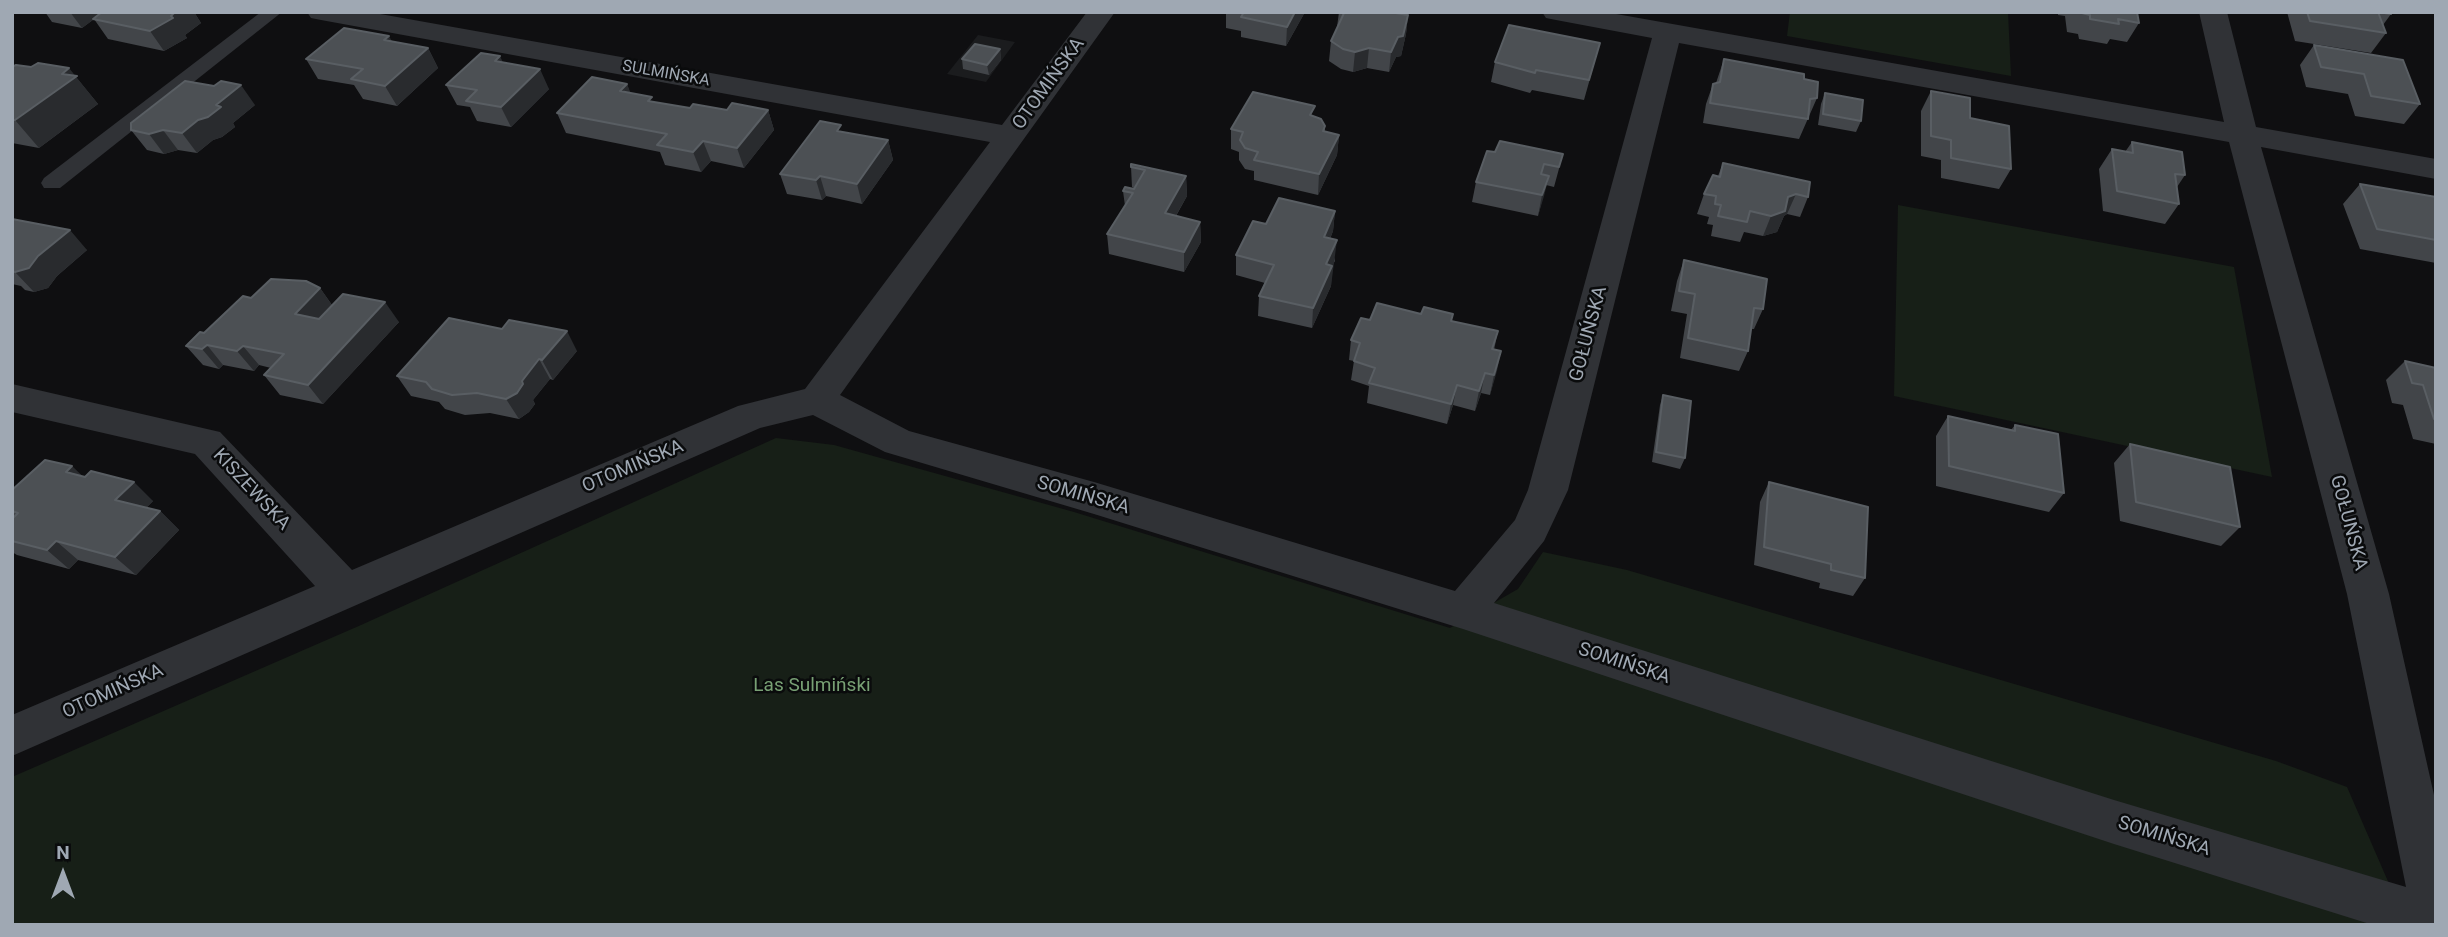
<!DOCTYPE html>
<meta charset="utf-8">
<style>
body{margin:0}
#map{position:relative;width:2448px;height:937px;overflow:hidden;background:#0f0f11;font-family:Roboto,sans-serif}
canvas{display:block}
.frame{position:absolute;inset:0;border:14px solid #9fa8b3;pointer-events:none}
.north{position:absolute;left:28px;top:839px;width:70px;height:70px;-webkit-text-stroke:5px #0a0b0c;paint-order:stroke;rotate:0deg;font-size:19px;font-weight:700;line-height:28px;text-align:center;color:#9fa8b3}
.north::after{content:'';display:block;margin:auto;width:24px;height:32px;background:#9fa8b3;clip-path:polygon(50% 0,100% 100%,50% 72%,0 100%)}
</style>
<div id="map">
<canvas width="2448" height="937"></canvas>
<div class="frame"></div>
<div class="north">N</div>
</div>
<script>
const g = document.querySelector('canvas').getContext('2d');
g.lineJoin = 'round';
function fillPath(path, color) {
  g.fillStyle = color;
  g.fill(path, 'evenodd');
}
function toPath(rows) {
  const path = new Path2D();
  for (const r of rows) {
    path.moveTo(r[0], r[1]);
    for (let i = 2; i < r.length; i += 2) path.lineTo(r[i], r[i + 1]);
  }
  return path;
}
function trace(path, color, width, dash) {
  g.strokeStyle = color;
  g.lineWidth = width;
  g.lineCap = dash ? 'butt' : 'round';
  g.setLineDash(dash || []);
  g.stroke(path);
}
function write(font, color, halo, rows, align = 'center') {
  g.font = font + ' Roboto,sans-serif';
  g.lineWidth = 5;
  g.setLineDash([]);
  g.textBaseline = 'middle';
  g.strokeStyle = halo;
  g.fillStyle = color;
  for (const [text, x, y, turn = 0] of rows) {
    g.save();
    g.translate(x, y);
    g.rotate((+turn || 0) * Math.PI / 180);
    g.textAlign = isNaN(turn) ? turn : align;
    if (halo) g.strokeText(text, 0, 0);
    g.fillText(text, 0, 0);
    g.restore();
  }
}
const built = toPath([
 [978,35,1015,42,986,82,947,74]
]);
const green = toPath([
 [1790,12,2008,12,2011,76,1787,36],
 [1898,205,2234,267,2272,477,1894,396],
 [776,438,834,445,1074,512,1450,628,1518,589,1543,552,1627,570,2276,761,2347,787,2407,925,12,925,12,777,361,625]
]);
const lane = toPath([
 [261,12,282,12,60,188,44,188,41,183,44,178,261,12]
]);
const street = toPath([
 [307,12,369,12,1002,125,1087,12,1115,12,840,395,909,431,1094,482,1455,591,1515,520,1528,490,1652,38,1556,20,1546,18,1542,12,1605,12,2224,122,2199,12,2227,12,2256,127,2436,159,2436,179,2261,147,2389,594,2436,804,2436,925,2373,925,2114,844,1463,629,1094,514,885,452,813,415,760,428,12,756,12,715,315,586,195,454,12,412,12,384,220,432,352,570,738,406,805,389,990,142,321,20,311,18,307,12],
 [1679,43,2229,142,2347,594,2406,887,2114,800,1494,603,1544,541,1568,490,1679,43]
]);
const wall = toPath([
 [45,12,194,12,201,23,185,35,187,38,164,51,108,39,94,19,82,28,52,22],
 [1226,12,1305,12,1286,46,1241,37,1241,31,1226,28],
 [1339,12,1408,15,1406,34,1401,56,1396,57,1389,72,1367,68,1353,72,1341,69,1329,61,1331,41,1337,27],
 [2058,12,2144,12,2143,14,2137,14,2139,23,2127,42,2110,39,2107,44,2079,39,2078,34,2067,32,2065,16,2058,15],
 [2287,12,2390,12,2391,14,2383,25,2386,33,2371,53,2295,41],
 [393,42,428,48,438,68,397,106,363,99,354,85,318,79,306,59],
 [1600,43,1584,100,1532,90,1530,93,1491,82,1495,62],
 [2314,45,2420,104,2404,124,2355,116,2348,94,2306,87,2300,65],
 [1000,49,1001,60,989,75,963,69,962,59],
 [1724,59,1804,79,1817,98,1799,139,1703,123,1706,104,1713,84,1716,83],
 [503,62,549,89,511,127,477,121,470,107,457,105,446,85],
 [12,67,75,76,98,104,39,148,12,143],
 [627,84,630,93,654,102,690,108,727,110,768,110,774,130,744,168,711,161,701,172,665,165,660,152,566,133,557,113],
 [1931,91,1970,118,2011,169,1999,189,1941,178,1941,160,1921,156,1921,111],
 [1825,93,1861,121,1856,132,1818,125,1821,104],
 [255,105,233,123,235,127,222,137,213,140,197,153,178,150,164,154,147,150,131,130],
 [1325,126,1325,132,1339,135,1337,155,1318,195,1254,180,1254,171,1245,169,1239,160,1239,152,1231,149,1231,129],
 [843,132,888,140,893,160,862,204,826,196,822,200,787,194,780,174],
 [2132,142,2185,175,2177,187,2179,204,2165,224,2103,211,2099,169,2112,149,2125,152],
 [1495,152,1563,154,1554,187,1546,185,1538,216,1472,202,1476,182],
 [1723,163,1808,197,1800,217,1787,214,1784,216,1777,232,1763,236,1744,232,1740,242,1711,236,1713,225,1707,224,1709,217,1697,214,1704,194,1718,176],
 [1131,167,1186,176,1187,196,1176,216,1200,222,1201,242,1184,272,1109,254,1107,234,1125,206,1123,191,1134,188,1132,187],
 [2360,184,2436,197,2436,263,2360,249,2343,204],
 [1335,211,1333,231,1330,239,1335,261,1332,266,1331,286,1312,328,1258,316,1259,296,1265,283,1236,275,1236,255,1266,224],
 [12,219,87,250,57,276,48,288,34,292,25,290,21,286,12,284],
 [1684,260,1763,309,1754,329,1751,329,1748,351,1739,371,1680,358,1687,314,1671,311,1677,281],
 [320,288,332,305,399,322,323,404,280,395,264,375,271,368,259,365,254,371,223,365,219,369,203,365,186,346,204,333,251,298],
 [1370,320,1451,321,1498,331,1494,350,1501,351,1490,395,1481,393,1475,411,1453,405,1447,424,1367,403,1369,386,1351,380,1354,361,1349,360,1351,340],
 [577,351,553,380,550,379,533,400,535,404,529,412,519,419,490,413,465,415,445,409,439,402,411,396,397,376],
 [2405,361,2436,368,2436,444,2413,439,2403,405,2392,403,2386,380],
 [1663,395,1685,458,1680,469,1652,462,1660,405],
 [1948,416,2011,430,2015,425,2064,493,2049,512,1936,486,1936,436],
 [2130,444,2240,527,2221,546,2120,521,2114,463],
 [83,477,153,501,146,508,160,511,179,530,136,575,78,560,69,569,17,555,12,552,12,490],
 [1769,482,1865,578,1853,596,1819,588,1820,583,1754,565,1760,502]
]);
const shadedWall = toPath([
 [70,12,104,12,82,28],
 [175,12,194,12,201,23,185,35,187,38,164,51,150,31],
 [1295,12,1305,12,1286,46,1287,27],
 [1408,15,1406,34,1401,56,1396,57,1389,72,1391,52],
 [389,36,400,56,384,40],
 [428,48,438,68,397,106,385,86],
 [1369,48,1367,68,1353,72,1355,52],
 [1000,49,1001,60,989,75,987,65],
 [500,56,509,76,495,61],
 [69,68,98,104,39,148,15,120,62,74],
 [540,69,549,89,511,127,501,107],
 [627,84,635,104,620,91],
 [241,85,255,105,233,123,235,127,222,137,213,140,197,153,182,133],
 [768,110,774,130,744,168,737,148],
 [163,130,178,150,164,154,149,134],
 [1339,135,1337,155,1318,195,1319,174],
 [888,140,893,160,862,204,857,184],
 [703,141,711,161,701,172,693,152],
 [820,176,826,196,822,200,816,180],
 [1186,176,1187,196,1166,233,1165,213],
 [1549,176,1544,196,1538,216,1542,195],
 [1796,194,1787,214,1784,216,1777,232,1763,236,1771,216,1788,197],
 [1335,211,1333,231,1322,258,1324,237],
 [1200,222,1201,242,1184,272,1184,252],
 [70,230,87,250,57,276,48,288,34,292,15,272,38,256],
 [1337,240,1331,286,1312,328,1313,308,1326,264],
 [320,288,334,308,310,334,295,314],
 [385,302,399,322,323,404,308,385],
 [567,331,577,351,553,380,542,360],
 [207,345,223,365,219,369,202,349],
 [243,346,259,365,254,371,237,351],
 [1501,351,1497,371,1490,395,1494,375],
 [539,359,550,379,533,400,535,404,529,412,519,419,506,399],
 [1485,373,1481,393,1475,411,1479,391],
 [1457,385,1453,405,1447,424,1451,404],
 [72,466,93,486,66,472],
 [134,482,153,501,135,519,115,500],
 [160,511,179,530,136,575,115,557],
 [56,541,78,560,69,569,47,550]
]);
const building = toPath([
 [102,12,175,12,171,16,173,18,150,31,93,19,102,12],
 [1244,12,1295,12,1287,27,1241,17,1244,12],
 [1341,12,1389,12,1408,15,1403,36,1398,37,1391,52,1369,48,1355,52,1343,49,1331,41,1344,13,1341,12],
 [2078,12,2137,12,2139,23,2118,19,2119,24,2090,19,2090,15,2078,12],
 [2307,12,2390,12,2391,14,2378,12,2386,33,2310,21,2307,12],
 [1509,25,1600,43,1589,80,1536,70,1535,73,1495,62,1509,25],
 [344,28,389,36,384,40,428,48,385,86,351,79,363,69,306,59,344,28],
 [975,44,1000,49,987,65,962,59,975,44],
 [2314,45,2403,60,2420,104,2371,96,2364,74,2321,67,2314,45],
 [481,53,500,56,495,61,540,69,501,107,466,101,477,90,446,85,481,53],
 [1724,59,1804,74,1804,79,1818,82,1817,98,1810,99,1808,119,1710,103,1713,84,1720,82,1724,59],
 [38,63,69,68,62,74,77,76,15,120,12,120,12,67,16,65,31,67,38,63],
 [592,77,627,84,620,91,652,97,648,101,690,108,693,104,727,110,732,103,768,110,737,148,703,141,693,152,657,145,667,134,557,113,592,77],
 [185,81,214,86,221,81,241,85,216,105,221,107,208,117,198,120,182,133,163,130,149,134,131,130,131,123,185,81],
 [1931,91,1970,98,1970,118,2009,126,2011,169,1951,158,1951,140,1931,136,1931,91],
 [1253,92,1315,106,1310,115,1321,119,1325,126,1323,131,1339,135,1319,174,1254,160,1258,152,1245,148,1240,140,1243,132,1231,129,1253,92],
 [1825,93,1863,100,1861,121,1823,114,1825,93],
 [820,121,841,125,837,131,888,140,857,184,820,176,816,180,780,174,820,121],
 [1500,141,1563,154,1559,167,1544,164,1541,174,1549,176,1542,195,1476,182,1487,151,1495,152,1500,141],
 [2132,142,2182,152,2185,175,2175,174,2179,204,2117,191,2112,149,2133,153,2132,142],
 [1723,163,1810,182,1808,197,1796,194,1788,197,1785,211,1771,216,1750,211,1747,222,1718,216,1721,205,1715,204,1716,196,1704,194,1713,175,1720,177,1723,163],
 [1131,164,1186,176,1165,213,1200,222,1184,252,1107,234,1133,193,1123,191,1125,187,1134,189,1145,170,1131,167,1131,164],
 [2360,184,2436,197,2436,240,2377,229,2360,184],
 [1279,198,1335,211,1324,237,1337,240,1326,264,1332,266,1313,308,1259,296,1274,265,1236,255,1253,221,1266,224,1279,198],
 [12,219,70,230,38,256,29,268,15,272,12,271,12,219],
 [1684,260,1767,279,1763,309,1754,308,1748,351,1688,338,1695,294,1679,291,1684,260],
 [271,279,306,281,320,288,295,314,319,319,343,294,385,302,308,385,264,375,284,354,243,346,237,351,207,345,202,349,186,346,200,332,204,333,243,296,251,298,271,279],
 [1377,303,1421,314,1424,307,1453,314,1451,321,1498,331,1492,349,1501,351,1494,375,1485,373,1479,391,1457,385,1451,404,1369,383,1375,368,1354,361,1360,343,1351,340,1361,318,1370,320,1377,303],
 [449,318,502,329,509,320,567,331,542,360,539,359,522,381,523,384,517,393,506,399,477,393,452,395,432,389,426,382,397,376,449,318],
 [2405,361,2436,368,2436,420,2434,419,2423,385,2412,383,2405,361],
 [1663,395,1691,401,1685,458,1656,452,1663,395],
 [1948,416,2015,431,2015,425,2058,434,2064,493,1949,466,1948,416],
 [2130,444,2230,467,2240,527,2136,502,2130,444],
 [45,460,72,466,66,472,85,477,91,471,134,482,115,500,160,511,115,557,56,541,47,550,12,541,12,519,18,513,12,511,12,490,45,460],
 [1769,482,1868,507,1865,578,1831,570,1831,564,1764,547,1769,482]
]);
const farStreetnames = [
 ["SULMIŃSKA",666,74,10]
];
const streetNames = [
 ["OTOMIŃSKA",1049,84,-54],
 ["GOŁUŃSKA",1589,334,-75],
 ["OTOMIŃSKA",633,467,-23],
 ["KISZEWSKA",251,490,47],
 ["SOMIŃSKA",1083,496,16],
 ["GOŁUŃSKA",2348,523,75],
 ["SOMIŃSKA",1624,664,18],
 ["OTOMIŃSKA",113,692,-24],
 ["SOMIŃSKA",2164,837,17]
];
const parkNames = [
 ["Las Sulmiński",812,686]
];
fillPath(built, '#1b1c1e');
fillPath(green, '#171f17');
fillPath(lane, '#303236');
fillPath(street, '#303236');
fillPath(wall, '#424549');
fillPath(shadedWall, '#292b2e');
fillPath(building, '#4c5054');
trace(building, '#595e63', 2);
write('16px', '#9fa8b3', '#0a0b0c', farStreetnames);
write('19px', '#9fa8b3', '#0a0b0c', streetNames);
write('19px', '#78a074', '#0a0b0c', parkNames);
</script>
